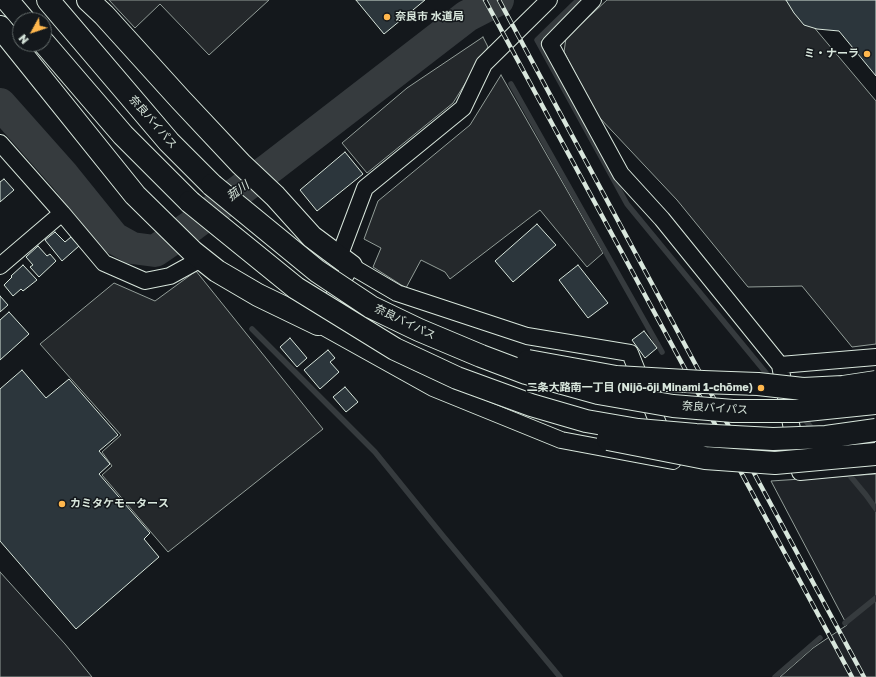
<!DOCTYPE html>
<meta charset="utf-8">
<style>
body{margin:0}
#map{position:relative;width:876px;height:677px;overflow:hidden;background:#14181c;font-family:"Golos Text",sans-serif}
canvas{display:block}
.north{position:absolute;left:12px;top:12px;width:40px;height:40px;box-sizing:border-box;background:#14181c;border:1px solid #626a69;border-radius:50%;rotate:230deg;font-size:11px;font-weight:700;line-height:16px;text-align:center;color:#d8e6dc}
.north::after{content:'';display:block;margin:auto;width:14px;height:18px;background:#ffb74d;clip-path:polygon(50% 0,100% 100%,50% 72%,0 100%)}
</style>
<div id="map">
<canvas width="876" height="677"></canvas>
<div class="north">N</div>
</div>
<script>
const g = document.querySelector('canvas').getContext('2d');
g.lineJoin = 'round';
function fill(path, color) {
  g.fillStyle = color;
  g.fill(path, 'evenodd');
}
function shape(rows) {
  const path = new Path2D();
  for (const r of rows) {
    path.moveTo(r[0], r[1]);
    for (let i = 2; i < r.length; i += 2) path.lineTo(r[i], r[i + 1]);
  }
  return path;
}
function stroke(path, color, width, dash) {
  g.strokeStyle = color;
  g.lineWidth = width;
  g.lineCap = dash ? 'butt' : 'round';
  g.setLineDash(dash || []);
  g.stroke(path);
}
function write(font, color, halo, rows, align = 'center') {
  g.font = font + ' "Golos Text","Noto Sans JP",sans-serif';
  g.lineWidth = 3;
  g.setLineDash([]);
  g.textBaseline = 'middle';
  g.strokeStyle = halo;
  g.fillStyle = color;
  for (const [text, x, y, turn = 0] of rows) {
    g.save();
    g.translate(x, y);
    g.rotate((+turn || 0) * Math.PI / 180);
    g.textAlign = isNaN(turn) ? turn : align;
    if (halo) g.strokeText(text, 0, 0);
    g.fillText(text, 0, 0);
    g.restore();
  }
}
const green = shape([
 [876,474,876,677,780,677,813,648,847,625,771,481,876,474],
 [0,572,65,644,92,677,0,677,0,572]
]);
fill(green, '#202428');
stroke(green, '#939e99', 1);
const parking = shape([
 [109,0,269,0,209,55,160,4,135,28,109,0],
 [607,0,791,0,876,101,876,344,852,347,802,286,748,287,677,200,598,116,564,52,566,38,607,0],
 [483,37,488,47,453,103,367,173,342,143,407,88,483,37],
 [501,75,603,253,587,267,540,210,450,279,445,272,421,260,406,288,373,267,381,248,364,239,378,201,470,125,501,75],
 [196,271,323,429,168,552,102,475,112,466,102,452,121,435,40,344,114,283,155,301,196,271]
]);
fill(parking, '#24282b');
stroke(parking, '#939e99', 1);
stroke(shape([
 [578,0,537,40,627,204,771,379],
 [511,84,662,352],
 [252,329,375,452,443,536,560,677],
 [802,416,814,431],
 [851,477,866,495,876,509],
 [845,623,876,598],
 [775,677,820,638]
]), '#363b3e', 5.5);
stroke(shape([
 [0,104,64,176,114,238,132,248,155,251,193,225,270,168,467,16,498,0]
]), '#363b3e', 32);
const building = shape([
 [356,0,425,0,384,34,356,0],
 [786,0,876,0,876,76,839,31,817,29,804,25,794,13,786,0],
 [345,152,363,174,317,211,300,190,345,152],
 [4,179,14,190,0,202,0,182,4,179],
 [537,224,556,245,513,282,495,261,537,224],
 [55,232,65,242,71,237,79,246,62,261,45,240,55,232],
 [38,246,47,256,50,254,56,261,39,277,30,267,33,265,26,257,38,246],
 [23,265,37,280,23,291,21,289,13,296,4,285,12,277,11,276,23,265],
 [578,265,608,303,588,318,559,280,578,265],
 [0,296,8,305,0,312,0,296],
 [9,312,29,334,0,360,0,320,9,312],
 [644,331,657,348,645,358,632,340,644,331],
 [290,338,307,358,297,367,280,347,290,338],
 [328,350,335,358,330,362,339,372,320,389,304,370,328,350],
 [22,370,46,398,69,379,118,435,99,451,110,464,99,474,150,533,144,539,159,557,76,629,0,541,0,389,22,370],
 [345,387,358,402,346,412,333,397,345,387]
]);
fill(building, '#2c363c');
stroke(building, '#d8e6dc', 1);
const minor = shape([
 [593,0,550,44,621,174,662,219,780,365],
 [0,143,62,213,104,263,145,281,170,276,201,259],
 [339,257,365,188,463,108,484,64,549,0],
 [0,266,62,213],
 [351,266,397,293,527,336,630,353,673,461,561,440,433,388,318,324,351,266],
 [874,465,800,472,780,365,876,357]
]);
const trunk = shape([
 [7,0,24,20],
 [48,0,169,142,212,185],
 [88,0,104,15,180,99,241,164,275,196,312,237,351,266],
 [0,27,135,195,193,252,217,271,258,295,318,324],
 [44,43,123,135,190,202]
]);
stroke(minor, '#d8e6dc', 18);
stroke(trunk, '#d8e6dc', 24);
stroke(minor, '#14181c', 16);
stroke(trunk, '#14181c', 22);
const rail = shape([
 [485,0,852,677],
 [499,0,864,677]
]);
stroke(rail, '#d8e6dc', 4.5);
stroke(rail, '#14181c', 3, [9]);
const trunkBridge = shape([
 [212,185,317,271,371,307,419,330,481,356,526,373,598,393,673,406,733,411,797,411,876,403],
 [190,202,296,288,395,349,457,378,531,405,586,421,638,430,696,435,773,439,826,437,876,430],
 [528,361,616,377,703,382,758,384,803,389,843,387,876,382],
 [608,439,705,458,775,463,876,454]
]);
stroke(trunkBridge, '#d8e6dc', 24, []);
stroke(trunkBridge, '#14181c', 22);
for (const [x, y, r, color] of [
 [387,17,4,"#ffb74d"],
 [867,54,4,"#ffb74d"],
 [761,388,4,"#ffb74d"],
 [62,504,4,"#ffb74d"]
]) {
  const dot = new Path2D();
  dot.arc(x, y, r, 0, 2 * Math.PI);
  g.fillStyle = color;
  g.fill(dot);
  stroke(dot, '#14181c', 1.5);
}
write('bold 11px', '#d8e6dc', '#14181c', [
 ["奈良市 水道局",395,17],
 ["ミ・ナーラ",859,54,"right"],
 ["二条大路南一丁目 (Nijō-ōji Minami 1-chōme)",753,388,"right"],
 ["カミタケモータース",70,504]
], 'left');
write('11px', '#d8e6dc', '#14181c', [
 ["奈良バイパス",153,122,49],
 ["奈良バイパス",405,322,26],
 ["奈良バイパス",715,408,4]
]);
write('italic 12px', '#d8e6dc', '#14181c', [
 ["菰川",238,191,-36]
]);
</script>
